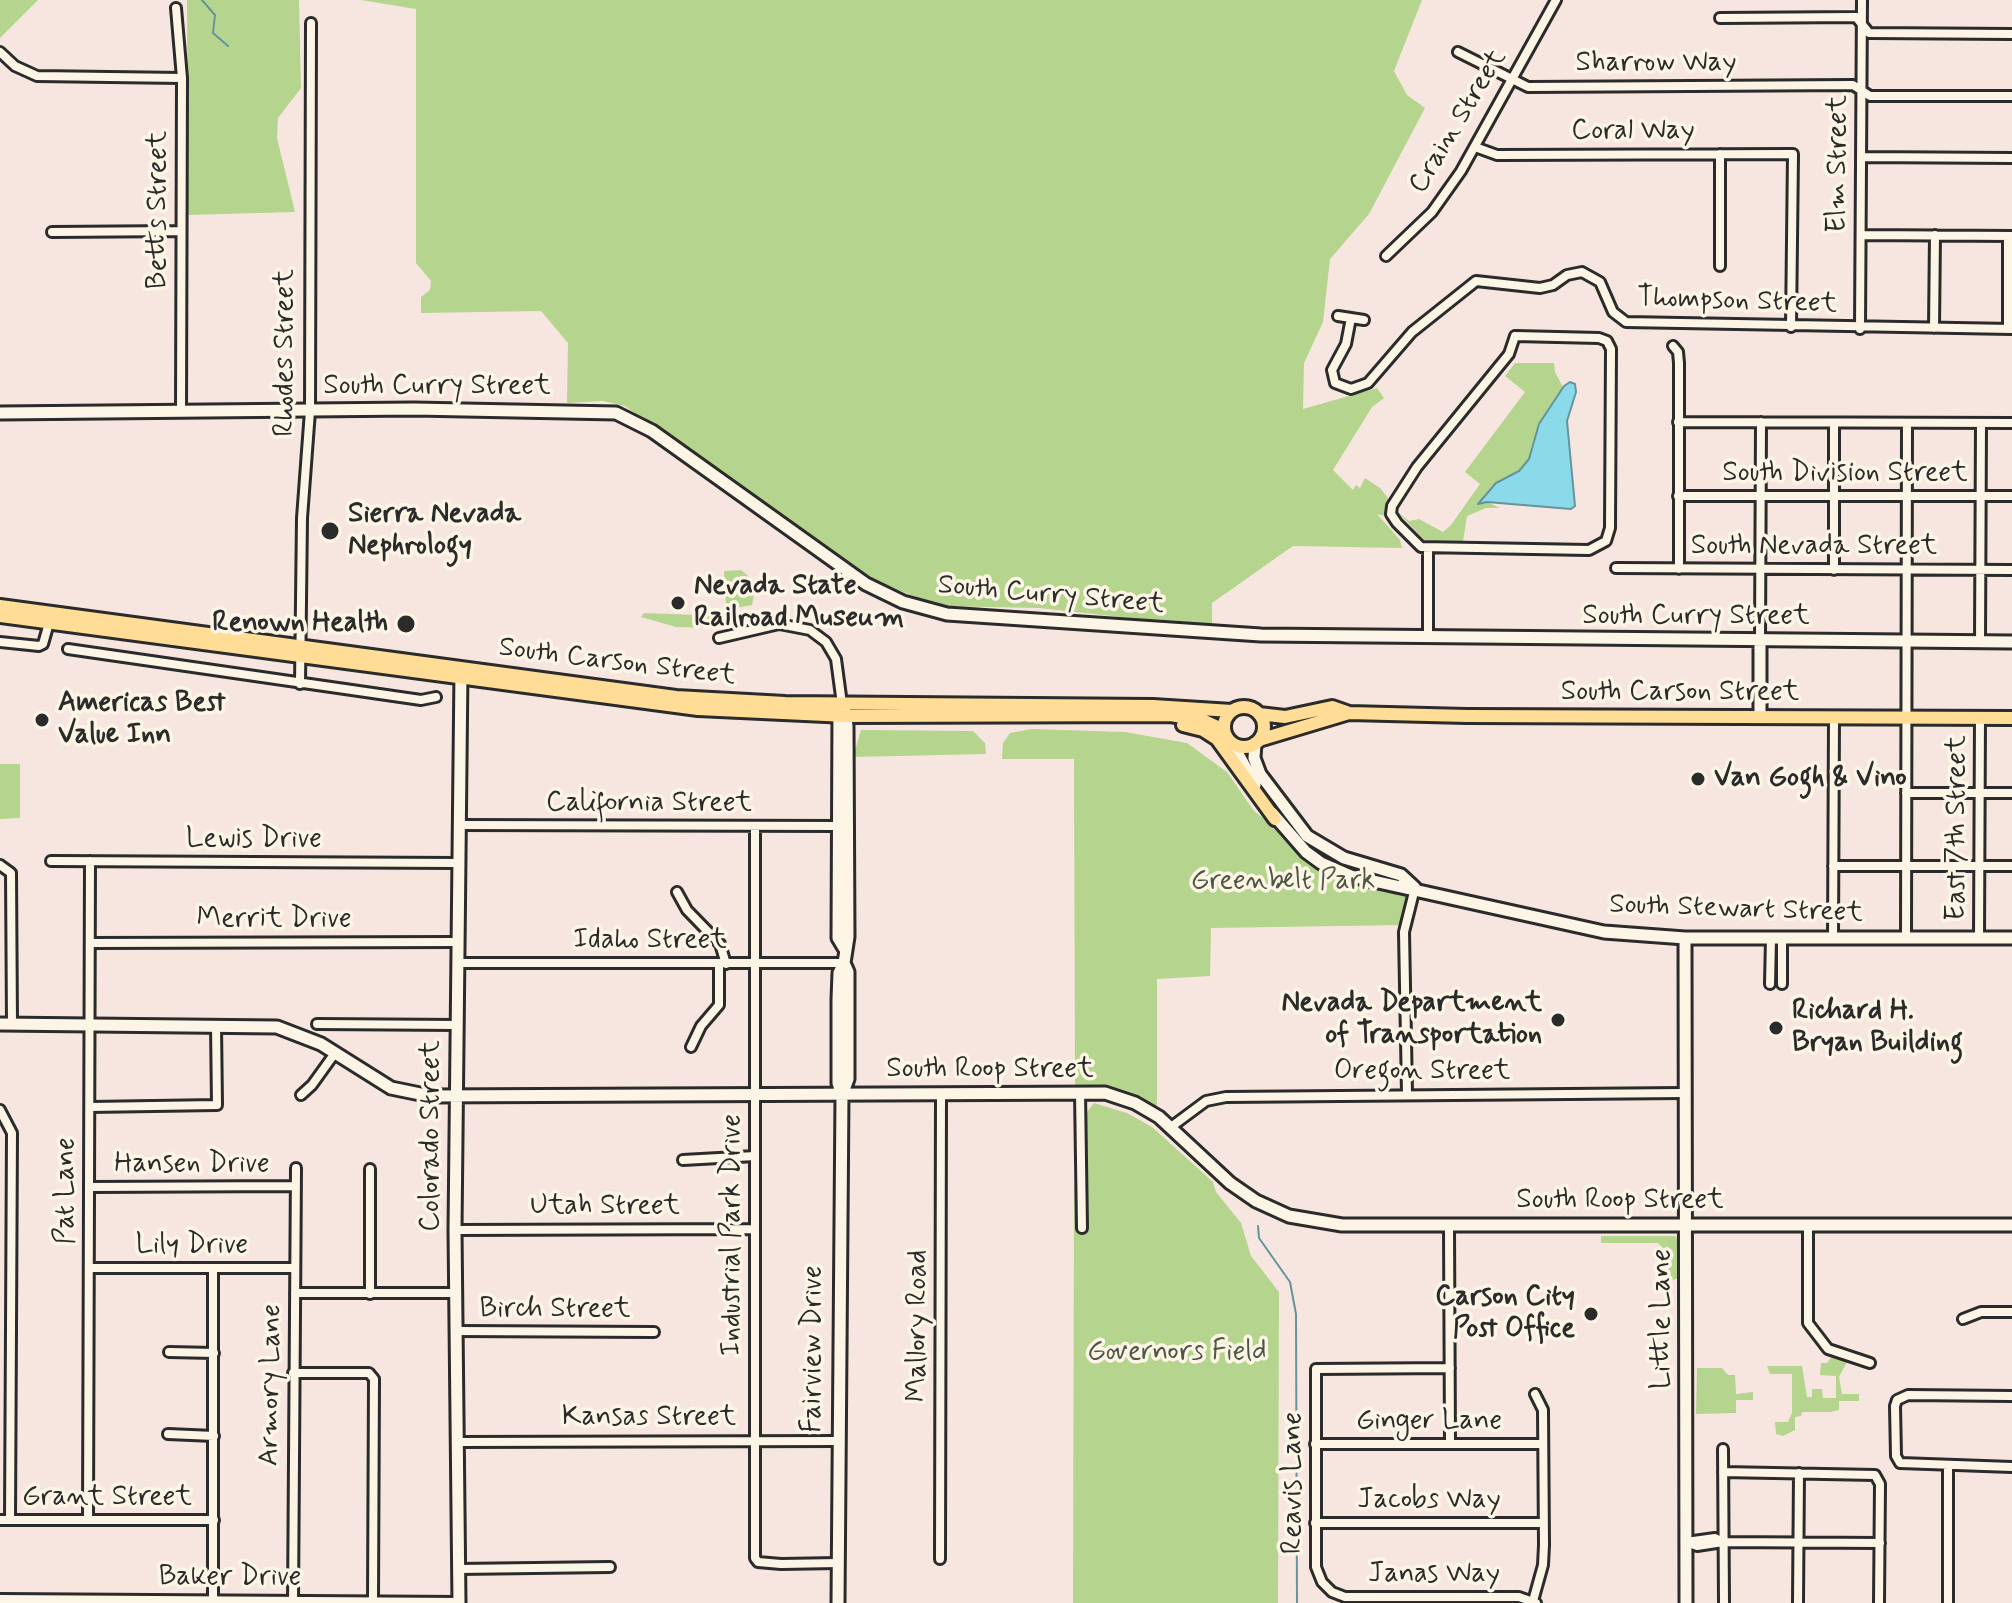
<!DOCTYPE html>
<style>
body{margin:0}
canvas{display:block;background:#f6e6df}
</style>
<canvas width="2012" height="1603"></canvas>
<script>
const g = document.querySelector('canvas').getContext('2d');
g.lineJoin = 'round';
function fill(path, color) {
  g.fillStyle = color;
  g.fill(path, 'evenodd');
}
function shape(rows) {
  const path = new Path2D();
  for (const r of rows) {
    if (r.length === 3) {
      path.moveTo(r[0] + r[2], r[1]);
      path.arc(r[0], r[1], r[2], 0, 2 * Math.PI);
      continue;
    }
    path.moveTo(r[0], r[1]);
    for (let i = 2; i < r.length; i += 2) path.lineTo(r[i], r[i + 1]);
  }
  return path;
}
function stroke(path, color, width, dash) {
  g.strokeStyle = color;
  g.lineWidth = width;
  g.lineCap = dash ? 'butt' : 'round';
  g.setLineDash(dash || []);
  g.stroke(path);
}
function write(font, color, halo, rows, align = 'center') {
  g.font = font + ' Mynerve,sans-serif';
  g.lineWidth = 7;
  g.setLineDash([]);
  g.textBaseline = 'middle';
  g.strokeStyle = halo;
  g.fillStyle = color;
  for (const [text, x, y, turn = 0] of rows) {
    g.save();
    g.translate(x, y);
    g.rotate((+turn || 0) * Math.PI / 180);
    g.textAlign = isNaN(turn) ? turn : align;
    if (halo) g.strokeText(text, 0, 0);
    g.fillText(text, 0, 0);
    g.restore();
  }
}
fill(shape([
 [0,0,38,0,0,38],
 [187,0,299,0,301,88,278,118,277,138,295,212,188,215],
 [361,0,1422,0,1394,71,1407,95,1425,108,1369,214,1330,259,1323,322,1304,363,1303,409,1377,388,1384,398,1372,407,1333,470,1353,490,1356,485,1360,488,1365,478,1380,488,1388,498,1385,516,1377,514,1400,540,1402,548,1293,546,1212,603,1212,627,1039,608,938,606,879,582,760,504,625,406,603,401,567,403,568,343,541,311,421,313,421,297,430,290,431,281,416,263,416,9],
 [1515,363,1554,363,1555,372,1563,387,1532,445,1529,459,1519,470,1496,483,1479,504,1487,502,1500,508,1486,508,1467,516,1463,541,1424,540,1398,512,1409,521,1419,519,1443,532,1451,525,1480,484,1465,472,1525,392,1505,376],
 [741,570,754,581,755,589,752,605,736,608,735,604,726,605,724,571],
 [699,611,714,617,714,628,676,627,641,617,644,613,695,615],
 [1032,729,1125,732,1187,743,1227,772,1254,811,1321,863,1396,889,1412,898,1405,925,1211,928,1210,976,1157,979,1157,1116,1135,1103,1075,1092,1074,759,1002,759,1003,743,1010,733],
 [861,730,973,731,985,743,986,754,853,757],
 [0,764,20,764,20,818,0,819],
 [1094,1103,1127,1113,1152,1127,1213,1182,1216,1192,1241,1223,1251,1256,1279,1292,1278,1603,1073,1603,1074,1186,1087,1185,1087,1112],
 [1601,1236,1675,1236,1679,1242,1679,1278,1668,1282,1667,1252,1658,1243,1601,1243],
 [1833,1355,1848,1360,1839,1377,1842,1394,1859,1394,1859,1401,1839,1401,1839,1410,1830,1412,1802,1412,1801,1416,1795,1417,1795,1430,1783,1436,1776,1434,1775,1422,1788,1422,1792,1413,1792,1374,1770,1374,1767,1366,1802,1366,1807,1397,1812,1397,1812,1389,1822,1389,1823,1398,1836,1398,1836,1376,1820,1375,1821,1363,1827,1363],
 [1697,1368,1722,1368,1728,1375,1735,1375,1736,1394,1753,1392,1753,1400,1736,1400,1736,1413,1696,1414]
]), '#b5d58e');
const water = shape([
 [1570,382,1575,384,1576,392,1567,421,1575,506,1571,509,1487,502,1478,504,1496,483,1519,471,1529,459,1539,424,1564,386,1570,382]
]);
fill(water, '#8bdae9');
stroke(water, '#65949d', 2);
stroke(shape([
 [202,0,215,15,213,33,228,46],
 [1258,1226,1259,1238,1290,1282,1296,1314,1297,1603]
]), '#65949d', 2);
const street = shape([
 [176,8,182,78,181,412],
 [1720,18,1856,17,1869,33,2012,34],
 [0,52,15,66,37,76,182,78],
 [1458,52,1528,87,1853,85,1870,96,2012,96],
 [1475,147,1497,155,1793,154,1791,327],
 [1720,154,1720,266],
 [1861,157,2012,158],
 [52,232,181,231],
 [1861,235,2012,236],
 [1386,256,1432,212,1461,171,1556,0],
 [1338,316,1364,320],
 [1351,318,1346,344,1332,370,1335,383,1351,389,1368,383,1412,332,1476,281,1540,288,1553,285,1567,275,1582,272,1600,282,1613,312,1626,322,2012,329],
 [1934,328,1935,235],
 [1860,329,1862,0],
 [2008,329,2008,236],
 [1515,336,1599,338,1607,341,1611,349,1610,528,1606,541,1589,550,1421,547,1397,523,1391,514,1392,506,1417,467,1509,354,1515,336],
 [1673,346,1678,352,1679,363,1679,569],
 [1678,422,2012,423],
 [1678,496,2012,496],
 [1428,548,1428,638],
 [1616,568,2012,570],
 [1834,570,1834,423],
 [719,638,779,624,810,630,826,642,836,659,842,704],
 [1760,641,1761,422],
 [0,642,39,646,43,644,49,623],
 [1980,642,1981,423],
 [68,649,421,700,436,697],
 [300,684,302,518,310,411,311,23],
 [1906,793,2012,793],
 [458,825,839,826],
 [755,826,755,1558,758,1562,781,1564,838,1563],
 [51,861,457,863],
 [0,865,11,873,12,1024],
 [1833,866,2012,866],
 [677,892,687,910,720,944,726,964],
 [1906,938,1907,423],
 [1979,938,1980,717],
 [1782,939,1782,984],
 [1833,939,1834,717],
 [90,943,457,942],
 [457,963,844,963],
 [1770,984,1771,939],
 [317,1024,457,1025],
 [691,1047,701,1026,719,1005,719,964],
 [1080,1092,1082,1228],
 [1407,1093,1404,932,1415,888],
 [301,1095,312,1085,335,1053],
 [90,1107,217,1105,216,1025],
 [0,1110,12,1133,10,1520],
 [1171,1127,1206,1101,1226,1097,1683,1093],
 [683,1160,755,1156],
 [90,1187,295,1186],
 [1808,1224,1808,1323,1828,1349,1870,1363],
 [1449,1226,1450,1444],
 [455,1230,755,1229],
 [89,1268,295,1268],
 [213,1268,213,1600],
 [295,1293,455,1293],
 [370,1294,370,1169],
 [1963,1319,1981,1312,2012,1312],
 [456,1331,654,1332],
 [169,1352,214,1353],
 [1450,1368,1316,1369,1316,1567,1322,1582,1332,1592,1345,1597,1519,1597,1536,1603],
 [293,1373,369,1373,374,1379,373,1601],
 [2012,1396,1908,1395,1897,1400,1895,1406,1896,1456,1900,1463,2012,1467],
 [168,1434,214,1436],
 [459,1442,838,1441],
 [1315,1444,1542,1444],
 [1723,1449,1724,1603],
 [1948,1466,1948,1603],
 [1723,1472,1875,1475,1880,1484,1879,1603],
 [0,1520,214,1520],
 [88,1520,90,861],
 [1315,1523,1543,1523],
 [1686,1542,1697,1546,1723,1542,1880,1543],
 [1686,1542,1715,1538,1723,1542],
 [940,1559,941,1094],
 [459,1569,610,1567],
 [0,1599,459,1602],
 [1533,1601,1543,1565,1544,1545,1543,1410,1535,1394],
 [293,1603,296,1168],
 [1798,1603,1799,1473]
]);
const secondary = shape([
 [0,413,414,409,616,413,652,431,866,584,903,602,947,614,1261,635,2012,642],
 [839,710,838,938,844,948],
 [1760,717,1760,641],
 [1232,743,1255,785],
 [1255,743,1254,758,1260,774,1307,836,1344,858,1401,875,1415,888],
 [1272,813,1306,852,1321,863,1351,876,1604,932,1685,938,2012,938],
 [1685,938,1686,1603],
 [0,1024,277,1027,321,1044,391,1088,430,1096,1105,1093,1135,1103,1159,1117,1230,1183,1256,1201,1289,1216,1342,1225,2012,1225],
 [842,1095,848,1079,848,972,844,963,848,937,847,726,844,708],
 [459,1603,455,1230,461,670],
 [838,1603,842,1095,838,1083,838,999,839,973,844,963]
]);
const primary = shape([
 [0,606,676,697,785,703,1153,706,1232,711],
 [0,616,698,709,847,716,1170,715,1202,720,1224,730],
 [1244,727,20],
 [1259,714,1285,717,1332,707,1349,713],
 [1183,725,1203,730,1217,739,1275,819],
 [1259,740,1349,713,1467,716,2012,718]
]);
stroke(street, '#2b2b2b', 14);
stroke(secondary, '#2b2b2b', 17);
stroke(primary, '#2b2b2b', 18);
stroke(street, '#fcf5e5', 8);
stroke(secondary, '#fcf5e5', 11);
stroke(primary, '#ffdd96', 12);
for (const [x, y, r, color] of [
 [330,531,10,"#2b2b2b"],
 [678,603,8,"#2b2b2b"],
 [406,624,10,"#2b2b2b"],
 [42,720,8,"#2b2b2b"],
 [1698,779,8,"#2b2b2b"],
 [1558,1020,8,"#2b2b2b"],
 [1776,1028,8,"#2b2b2b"],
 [1591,1314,8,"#2b2b2b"]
]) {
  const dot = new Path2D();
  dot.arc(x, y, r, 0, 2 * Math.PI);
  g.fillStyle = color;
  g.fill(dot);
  stroke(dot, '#fcf5e5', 3);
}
write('28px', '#2b2b2b', '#fcf5e5', [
 ["Sharrow Way",1656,64],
 ["Crain Street",1459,122,-59],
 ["Coral Way",1633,132],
 ["Elm Street",1839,164,-90],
 ["Betts Street",159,210,-90],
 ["Thompson Street",1737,302,2],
 ["Rhodes Street",286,353,-90],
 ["South Curry Street",437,387],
 ["South Division Street",1845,474],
 ["South Nevada Street",1814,547],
 ["South Curry Street",1051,596,5],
 ["South Curry Street",1696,617],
 ["South Carson Street",617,663,7],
 ["South Carson Street",1680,693],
 ["California Street",649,804],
 ["East 7th Street",1958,828,-90],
 ["Lewis Drive",254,840],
 ["South Stewart Street",1736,910,2],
 ["Merrit Drive",274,920],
 ["Idaho Street",650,941],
 ["South Roop Street",990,1070],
 ["Oregon Street",1422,1072],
 ["Colorado Street",432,1136,-90],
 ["Hansen Drive",192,1165],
 ["Pat Lane",67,1191,-90],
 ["South Roop Street",1620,1201],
 ["Utah Street",605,1207],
 ["Industrial Park Drive",733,1235,-90],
 ["Lily Drive",192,1246],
 ["Birch Street",555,1310],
 ["Little Lane",1663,1319,-90],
 ["Mallory Road",919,1326,-90],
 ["Fairview Drive",814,1349,-90],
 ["Armory Lane",272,1385,-89],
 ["Kansas Street",649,1418],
 ["Ginger Lane",1429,1422],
 ["Reavis Lane",1294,1483,-90],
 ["Grant Street",107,1498],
 ["Jacobs Way",1429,1501],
 ["Janas Way",1434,1575],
 ["Baker Drive",230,1578]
]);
write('bold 28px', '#2b2b2b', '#fcf5e5', [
 ["Sierra Nevada",348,515],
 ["Nephrology",348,547],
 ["Nevada State",694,587],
 ["Railroad Museum",694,619],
 ["Renown Health",388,624,"right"],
 ["Americas Best",58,704],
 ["Value Inn",58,736],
 ["Van Gogh & Vino",1714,779],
 ["Nevada Department",1542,1004,"right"],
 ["of Transportation",1542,1036,"right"],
 ["Richard H.",1792,1012],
 ["Bryan Building",1792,1044],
 ["Carson City",1575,1298,"right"],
 ["Post Office",1575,1330,"right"]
], 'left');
write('28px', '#4e5644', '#fcf5e5', [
 ["Greenbelt Park",1283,882],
 ["Governors Field",1177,1353]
]);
</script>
